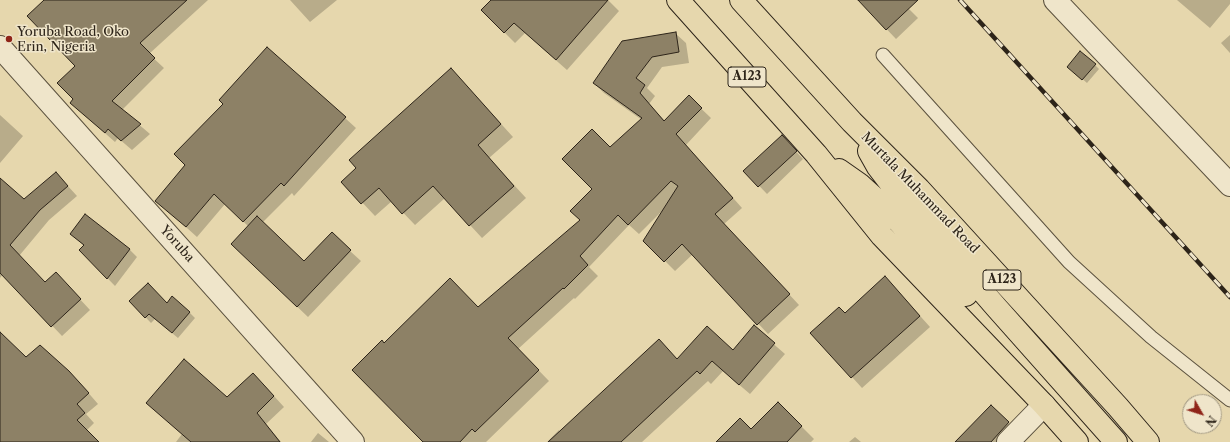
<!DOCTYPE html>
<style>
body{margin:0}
#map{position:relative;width:1230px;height:442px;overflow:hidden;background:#e6d7ad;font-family:"Libre Caslon Text",serif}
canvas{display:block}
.north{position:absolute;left:1182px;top:394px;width:40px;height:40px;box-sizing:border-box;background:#efe5ca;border:1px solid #a19883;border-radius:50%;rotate:129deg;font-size:11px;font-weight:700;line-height:16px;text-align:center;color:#2d2419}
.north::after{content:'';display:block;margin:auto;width:14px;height:18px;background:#8f2418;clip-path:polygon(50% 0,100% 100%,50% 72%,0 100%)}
</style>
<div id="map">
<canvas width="1230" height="442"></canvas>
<div class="north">N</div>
</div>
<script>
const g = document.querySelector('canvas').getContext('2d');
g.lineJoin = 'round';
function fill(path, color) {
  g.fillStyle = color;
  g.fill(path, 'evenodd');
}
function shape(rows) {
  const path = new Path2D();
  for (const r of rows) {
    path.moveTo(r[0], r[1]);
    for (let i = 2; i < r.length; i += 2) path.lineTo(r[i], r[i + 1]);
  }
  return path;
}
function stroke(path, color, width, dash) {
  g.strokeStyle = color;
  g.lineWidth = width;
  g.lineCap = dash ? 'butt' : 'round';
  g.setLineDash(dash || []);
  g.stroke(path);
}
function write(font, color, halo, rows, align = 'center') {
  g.font = font + ' "Libre Caslon Text",serif';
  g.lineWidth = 3;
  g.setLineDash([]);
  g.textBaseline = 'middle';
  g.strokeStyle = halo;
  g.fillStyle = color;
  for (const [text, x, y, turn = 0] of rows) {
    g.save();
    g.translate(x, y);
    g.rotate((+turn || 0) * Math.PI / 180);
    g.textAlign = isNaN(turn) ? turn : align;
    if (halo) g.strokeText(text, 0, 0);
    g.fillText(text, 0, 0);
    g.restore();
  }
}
fill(shape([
 [45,0,208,0,149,54,164,68,122,110,150,134,132,150,118,138,115,142,81,112,74,99,77,66],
 [290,0,337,0,310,22],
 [492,0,608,0,619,11,567,70,525,33,515,43,482,10],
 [859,0,900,0,918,18,896,39],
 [1177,0,1230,0,1230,4,1210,28],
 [675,33,686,43,689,63,662,67,647,88,655,96,649,104,665,121,689,97,711,118,686,145,742,208,724,224,799,305,768,334,693,254,675,271,645,241,663,210,639,234,629,225,589,267,598,276,575,299,574,298,518,349,549,381,486,442,424,442,384,344,478,309,581,220,610,148,642,120,604,93,594,83],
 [1230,35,1230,53,1221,43],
 [1095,65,1099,69,1087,83,1072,70],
 [463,82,513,137,489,158,526,198,482,238,445,198,415,225,392,201,375,216,343,182],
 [0,115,23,136,0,163],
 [345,118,356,128,294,196,292,193,262,223,304,263,350,251,361,261,308,317,243,255,249,227,225,204,197,237,157,201],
 [789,144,803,159,767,194,745,171],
 [56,173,77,196,49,220,19,256,45,283,65,283,90,310,62,336,3,274,0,278,0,179,24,200],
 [85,216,130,250,137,257,115,286,80,250,84,246,71,234],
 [895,288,930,327,862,388,812,333,845,314],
 [130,301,167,304,189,312,195,318,178,338,155,319,151,323],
 [754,327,785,354,750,394,723,371,711,384,708,381,642,442,547,442,559,430,560,432,678,360,733,351],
 [0,334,26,358,79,382,98,404,86,414,94,423,87,430,98,442,0,442],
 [263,384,284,407,266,424,281,442,176,442,182,434,147,403,227,398],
 [778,403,814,439,811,442,717,442,752,430],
 [991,406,1016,431,1005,442,956,442],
 [318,433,329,442,311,442],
 [855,437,861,442,849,442]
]), '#0003');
const building = shape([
 [44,0,187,0,140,43,155,58,112,101,141,124,121,141,108,129,105,133,70,103,73,99,57,83,75,66,27,16,44,0],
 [491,0,608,0,556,60,514,23,504,33,481,10,491,0],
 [858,0,918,0,886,30,858,0],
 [676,32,679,52,652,57,636,78,645,85,640,93,664,121,689,95,702,108,676,134,733,198,715,214,790,294,757,325,682,244,664,262,643,241,678,186,671,181,628,225,618,215,580,256,588,265,564,289,563,288,508,338,539,370,475,432,472,429,460,442,423,442,352,370,382,340,384,343,450,278,478,307,580,220,570,211,592,189,562,159,592,129,610,147,642,118,593,83,622,41,676,32],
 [267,47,346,117,284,186,281,183,243,222,214,194,186,227,155,201,185,165,174,154,223,104,219,100,267,47],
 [1080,51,1096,64,1082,80,1067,67,1080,51],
 [451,68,501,124,478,145,514,186,469,226,433,186,402,214,379,188,361,204,341,182,356,168,349,160,451,68],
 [782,135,797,151,758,187,743,171,782,135],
 [56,172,68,186,40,210,10,245,45,282,56,272,81,299,51,327,0,273,0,178,24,199,56,172],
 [85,214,130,249,107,279,79,250,84,245,70,234,85,214],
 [257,216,304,261,332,232,351,250,297,307,231,244,257,216],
 [885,276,920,316,851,378,810,333,839,307,845,313,885,276],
 [148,283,167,303,172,296,190,312,172,333,149,314,145,318,129,301,148,283],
 [754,325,775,343,739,385,712,361,700,374,697,371,621,442,548,442,659,339,677,359,707,326,733,350,754,325],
 [0,332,26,357,40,345,69,371,89,393,77,404,85,413,77,420,99,442,0,442,0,332],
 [184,359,227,397,253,373,274,396,257,413,280,442,191,442,146,403,184,359],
 [778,402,802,426,787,442,716,442,740,418,751,429,778,402],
 [991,405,1009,422,991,442,955,442,991,405]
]);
fill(building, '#8d8166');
stroke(building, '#2d2419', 1);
const service = shape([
 [883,55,1069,262,1151,337,1230,400]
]);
const minor = shape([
 [1055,0,1230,185],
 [0,47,353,442],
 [1008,442,1044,405]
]);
const trunk = shape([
 [678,0,816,154,882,236,1044,405,1077,442],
 [741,0,852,122,919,189,1118,407,1148,442],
 [869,151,878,167,905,202,996,307,1116,442],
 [839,170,859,184,891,213,966,295]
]);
stroke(service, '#5b513e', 15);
stroke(minor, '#5b513e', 24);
stroke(trunk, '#2d2419', 24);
stroke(service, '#efe5ca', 13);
stroke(minor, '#efe5ca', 22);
stroke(trunk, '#e6d7ad', 22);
const rail = shape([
 [960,0,1230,297]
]);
stroke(rail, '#2d2419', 4.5);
stroke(rail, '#efe5ca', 3, [9]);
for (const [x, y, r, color] of [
 [9,39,4,"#8f2418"]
]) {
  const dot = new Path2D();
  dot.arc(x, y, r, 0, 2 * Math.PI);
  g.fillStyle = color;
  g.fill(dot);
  stroke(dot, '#efe5ca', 1.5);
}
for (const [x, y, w] of [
 [747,77,38],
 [1002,280,38]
]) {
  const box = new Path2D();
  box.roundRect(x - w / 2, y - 10, w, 20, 3);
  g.fillStyle = '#efe5ca';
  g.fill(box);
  stroke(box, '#2d2419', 1);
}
write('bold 12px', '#2d2419', null, [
 ["A123",747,77],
 ["A123",1002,280]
]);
write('13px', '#2d2419', '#efe5ca', [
 ["Yoruba Road, Oko",17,32],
 ["Erin, Nigeria",17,47]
], 'left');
write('13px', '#2d2419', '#efe5ca', [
 ["Murtala Muhammad Road",920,193,46],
 ["Yoruba",177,244,48]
]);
</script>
